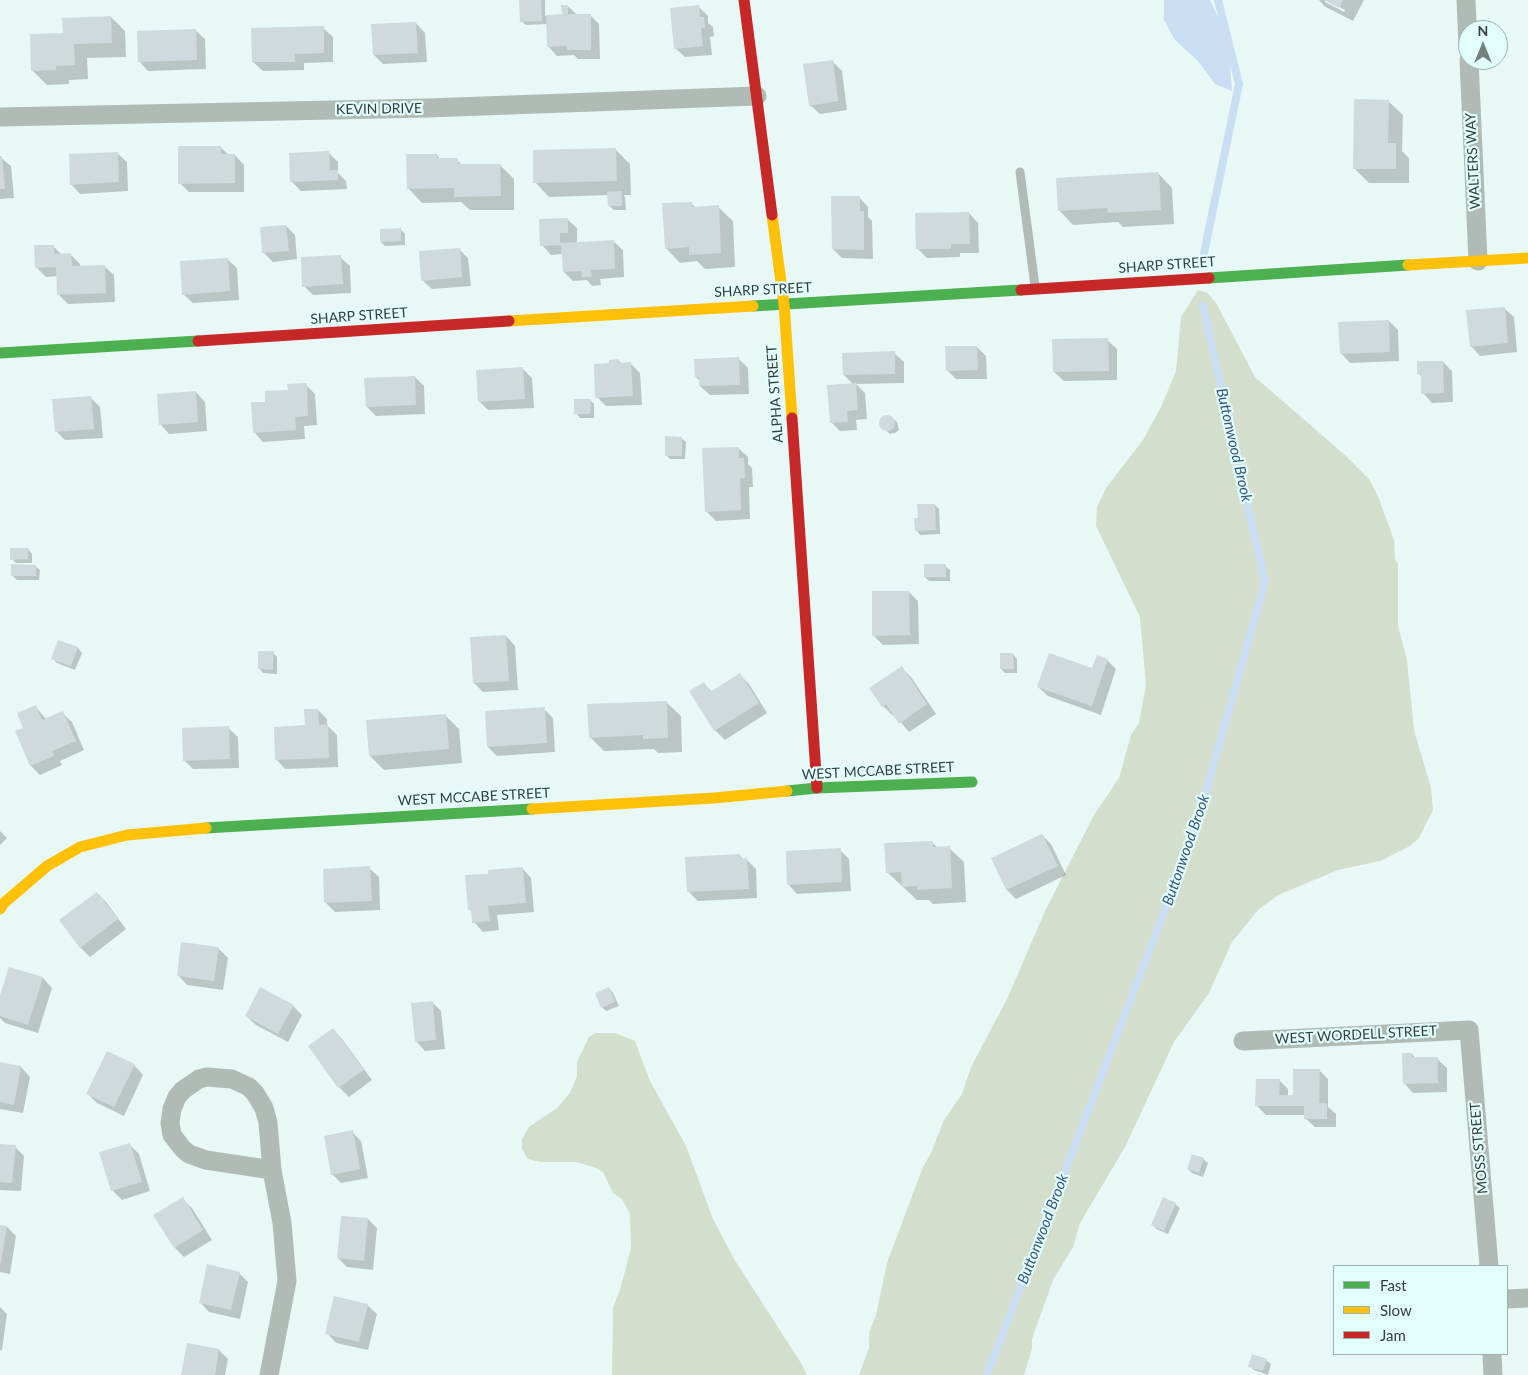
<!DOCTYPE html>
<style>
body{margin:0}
#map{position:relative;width:1528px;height:1375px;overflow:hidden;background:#e8f8f6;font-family:Lato,sans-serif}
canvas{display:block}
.legend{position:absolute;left:1333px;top:1265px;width:175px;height:90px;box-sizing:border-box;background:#e2fefb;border:1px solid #9cb2af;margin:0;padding:6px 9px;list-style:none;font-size:15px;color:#343f3e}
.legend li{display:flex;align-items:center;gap:10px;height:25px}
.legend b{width:25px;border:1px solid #9cb2af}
.north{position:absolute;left:1458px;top:20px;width:50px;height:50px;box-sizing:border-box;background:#e2fefb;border:1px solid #9cb2af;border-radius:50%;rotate:0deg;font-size:14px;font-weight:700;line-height:20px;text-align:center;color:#343f3e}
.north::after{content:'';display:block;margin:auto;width:18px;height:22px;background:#73807e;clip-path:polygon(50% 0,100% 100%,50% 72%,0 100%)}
</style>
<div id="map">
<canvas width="1528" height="1375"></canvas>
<ul class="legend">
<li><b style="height:6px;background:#4caf50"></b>Fast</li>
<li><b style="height:6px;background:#ffc107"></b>Slow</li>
<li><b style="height:6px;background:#c62828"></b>Jam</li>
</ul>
<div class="north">N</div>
</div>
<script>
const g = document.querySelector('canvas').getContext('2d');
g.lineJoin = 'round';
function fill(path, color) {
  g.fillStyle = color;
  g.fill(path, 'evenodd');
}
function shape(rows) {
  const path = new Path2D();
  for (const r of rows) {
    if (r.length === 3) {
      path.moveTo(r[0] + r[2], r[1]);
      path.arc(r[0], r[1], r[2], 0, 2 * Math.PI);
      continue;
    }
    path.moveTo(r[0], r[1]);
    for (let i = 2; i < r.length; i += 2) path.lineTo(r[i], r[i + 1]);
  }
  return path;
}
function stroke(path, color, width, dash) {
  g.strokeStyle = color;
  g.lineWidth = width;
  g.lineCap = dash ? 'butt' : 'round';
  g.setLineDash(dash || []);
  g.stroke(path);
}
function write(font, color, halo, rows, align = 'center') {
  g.font = font + ' Lato,sans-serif';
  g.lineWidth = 4.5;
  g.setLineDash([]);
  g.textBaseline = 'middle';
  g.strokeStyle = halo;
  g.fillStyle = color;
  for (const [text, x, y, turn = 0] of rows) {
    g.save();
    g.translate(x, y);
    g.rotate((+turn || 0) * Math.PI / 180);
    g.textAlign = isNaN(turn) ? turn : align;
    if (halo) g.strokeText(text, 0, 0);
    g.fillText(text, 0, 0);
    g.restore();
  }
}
fill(shape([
 [1198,290,1208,293,1216,303,1255,377,1346,456,1369,479,1378,496,1394,540,1395,559,1398,564,1398,626,1407,660,1414,730,1431,788,1433,810,1419,838,1410,846,1380,861,1338,870,1278,895,1258,910,1232,942,1209,993,1174,1042,1125,1147,1080,1223,1073,1247,1053,1280,1032,1339,1032,1349,1024,1375,859,1375,869,1348,869,1333,876,1315,887,1263,923,1167,931,1153,944,1120,962,1094,971,1067,1008,997,1045,911,1094,815,1119,778,1131,735,1139,723,1146,685,1140,617,1096,526,1097,507,1106,488,1143,440,1161,407,1176,371,1181,317],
 [595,1033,615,1033,635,1041,650,1081,686,1146,713,1219,734,1259,801,1363,807,1375,612,1375,613,1307,620,1290,631,1248,630,1214,622,1199,613,1193,603,1172,596,1168,576,1162,540,1162,528,1159,522,1149,522,1139,529,1127,557,1108,570,1093,577,1076,577,1062,589,1037]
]), '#d3decc');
fill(shape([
 [1164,0,1210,0,1228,39,1232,91,1215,84,1198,61,1175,40,1164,20]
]), '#c9def2');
fill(shape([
 [520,0,545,0,545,16,563,16,568,6,577,15,590,15,599,24,600,59,578,59,574,55,557,56,548,46,548,24,526,25,521,21],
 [1319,0,1325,0,1325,2,1344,12,1345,10,1327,0,1364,0,1353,21,1324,6],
 [698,6,708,16,708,23,713,27,714,36,710,37,712,55,685,57,675,48],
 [111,17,125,31,126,57,87,58,88,79,69,80,69,84,47,85,33,71,64,34],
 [416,23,425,33,427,62,383,64,374,55],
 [323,28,333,37,333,62,304,63,304,70,263,71,253,62],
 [195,30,205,39,206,69,148,71,139,61],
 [832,61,842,71,847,110,820,114,810,105],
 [1388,101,1403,115,1402,151,1409,158,1409,183,1369,183,1354,168],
 [220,147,229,155,235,155,244,165,244,192,189,192,180,183],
 [616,150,630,164,631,195,624,195,625,197,626,210,614,210,609,206,609,195,549,197,535,182],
 [117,153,127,162,128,191,80,194,71,184],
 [329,153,338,162,338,173,346,181,347,189,301,191,292,182],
 [437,155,441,160,457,160,463,166,500,165,514,179,514,210,470,210,461,202,422,203,408,188],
 [0,157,11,166,14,198,0,199],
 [1158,173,1172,188,1174,224,1123,227,1118,222,1073,225,1059,210],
 [859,197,868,207,868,217,872,221,873,259,842,258,833,249],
 [691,203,696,208,718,207,733,221,735,267,705,269,697,261,680,263,666,248],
 [969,213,978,223,979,253,960,253,960,257,927,258,918,249],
 [567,219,577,228,577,243,613,241,623,250,624,277,600,279,601,285,592,286,587,280,573,281,564,272,563,254,551,255,542,245],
 [286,226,295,235,297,259,273,262,263,252],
 [400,229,405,234,405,245,385,246,381,242],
 [53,246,62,255,71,255,80,264,80,267,104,266,114,275,115,302,68,304,58,294,58,276,46,277,36,267],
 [459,249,468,258,471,286,432,289,422,280],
 [340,257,350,266,351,293,313,295,304,286],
 [227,259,237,268,239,300,193,303,183,294],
 [1504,308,1514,317,1517,352,1480,356,1471,346],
 [1389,321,1398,330,1399,361,1350,363,1341,353],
 [1107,340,1117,349,1117,380,1064,381,1054,372],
 [977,347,986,356,987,379,956,379,947,370],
 [894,353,904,362,904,383,856,384,865,393,867,419,856,420,857,430,840,431,831,422,853,384,844,375],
 [738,358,748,368,749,394,710,395,700,386,700,381,696,377],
 [619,361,622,364,631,364,640,373,642,405,606,406,597,397,611,364],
 [1443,362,1452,371,1453,402,1432,403,1423,393,1422,377,1418,373],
 [523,369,532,378,534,408,488,410,479,401],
 [415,377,424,386,425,414,376,416,367,407],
 [306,385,315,394,317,425,304,426,305,439,263,442,254,432,267,403,289,391],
 [196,392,205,402,207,431,169,434,160,424],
 [91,398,100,407,103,438,65,440,56,431],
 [590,400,594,404,594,418,580,418,576,413],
 [887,416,892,418,897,422,899,430,895,433,890,434,881,426,881,419],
 [681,438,686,442,685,459,670,459,666,455],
 [738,448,748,457,748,464,752,468,753,487,749,487,750,519,716,521,706,511],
 [935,505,939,509,940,534,920,535,916,530,919,519],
 [28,549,32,554,32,563,16,563,12,559],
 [35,566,40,570,39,580,17,580,12,575],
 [945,566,950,570,950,581,929,581,925,577],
 [909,592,918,601,919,644,883,645,874,636],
 [506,636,515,646,518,690,483,692,474,683],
 [59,641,78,648,82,653,75,670,57,663,52,658],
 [273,653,277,657,277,674,263,673,259,668],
 [1013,654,1017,659,1017,673,1005,673,1001,669],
 [1107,660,1116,669,1101,715,1048,696,1038,687,1093,670],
 [901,667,911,677,936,714,909,732,894,714,892,715,883,706],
 [740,675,749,684,767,713,725,740,715,730,691,691,704,684,712,692],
 [666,702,681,716,682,752,658,753,654,749,604,751,590,737],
 [35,706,46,719,62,713,72,722,84,750,60,761,62,765,40,775,31,766,25,728],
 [544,709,553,718,555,752,497,756,488,747],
 [318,710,327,719,327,725,337,735,338,767,285,769,276,759,306,727],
 [445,715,459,729,462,763,384,770,370,756],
 [228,728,238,737,239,768,193,769,184,760],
 [0,831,7,838,0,845],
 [1042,835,1051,844,1066,875,1016,899,1007,890,992,859],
 [932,842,938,848,949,848,964,862,966,902,933,904,929,900,917,900,887,872],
 [840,850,849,859,851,891,797,894,788,884],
 [740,856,744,860,747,860,756,869,757,898,698,901,688,891],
 [369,868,379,877,380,910,335,912,326,903],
 [522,868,531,878,534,912,497,915,499,930,483,932,474,922,473,913,469,909,490,875],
 [97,893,106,902,126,929,90,957,81,948,60,921],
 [218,948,228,958,223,990,187,985,178,975],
 [10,968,43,978,52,988,38,1033,5,1023,0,1018,0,999],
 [609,988,613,993,619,1006,606,1011,602,1007],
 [432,1002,441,1011,445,1049,425,1051,416,1041],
 [293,1006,302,1015,288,1042,256,1025,246,1016],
 [333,1029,342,1039,372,1080,349,1097,339,1087,310,1046],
 [1412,1054,1416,1059,1437,1059,1447,1068,1447,1092,1413,1093,1404,1083],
 [0,1063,21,1067,30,1077,23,1113,0,1109],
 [134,1065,143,1075,124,1116,97,1103,88,1094],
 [1319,1070,1328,1079,1328,1107,1336,1114,1336,1127,1315,1127,1305,1118,1305,1115,1266,1115,1256,1105,1279,1080,1288,1089,1288,1096,1294,1096],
 [352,1132,361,1141,368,1178,341,1183,332,1174],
 [129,1144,139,1154,150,1191,122,1200,112,1190],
 [0,1145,15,1147,24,1156,21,1191,0,1190],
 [1203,1159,1208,1163,1203,1177,1192,1173,1188,1169],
 [182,1199,192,1208,212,1240,184,1257,175,1248,155,1216],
 [1175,1204,1180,1208,1168,1234,1156,1229,1152,1224],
 [368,1219,377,1228,373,1270,347,1267,338,1258],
 [0,1226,7,1227,16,1236,10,1274,0,1272],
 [239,1273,248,1282,240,1319,209,1312,200,1302],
 [367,1305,377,1314,368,1350,336,1343,327,1333],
 [0,1307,7,1314,2,1350,0,1350],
 [219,1350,228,1359,225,1375,182,1375],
 [1266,1360,1271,1364,1268,1375,1254,1370,1250,1366]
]), '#0003');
stroke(shape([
 [1204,253,1239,84,1218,0],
 [987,1375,1194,834,1265,582,1203,306]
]), '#c9def2', 8);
fill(shape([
 [519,0,541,0,542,21,520,22],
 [1324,0,1343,0,1339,8],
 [561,5,568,5,568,14,591,14,591,50,567,50,567,46,547,47,546,15,562,14],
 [699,5,700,17,704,17,705,28,701,28,703,46,674,49,670,8],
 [111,16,112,43,74,44,75,65,56,66,56,70,31,71,30,34,63,33,62,18],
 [416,22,418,53,373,55,371,24],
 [324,26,324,53,295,54,295,62,252,62,251,28],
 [196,29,197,60,138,62,137,31],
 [833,60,838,101,809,106,803,64],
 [1354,99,1389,100,1388,143,1396,143,1396,169,1353,169],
 [178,146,221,146,221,154,235,154,235,183,178,184],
 [616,148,617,181,533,183,533,150],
 [329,151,330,170,338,170,338,180,290,182,289,153],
 [118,152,119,182,70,185,69,154],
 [406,154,437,154,437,158,458,158,458,164,500,164,501,196,454,197,454,188,407,189],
 [0,156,2,156,5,189,0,189],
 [1159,172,1161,210,1108,213,1107,208,1058,211,1056,178],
 [622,191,622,206,608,206,607,192],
 [831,196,860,196,860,211,864,211,864,250,832,249],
 [692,202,692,207,719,205,721,253,689,255,689,247,665,249,662,203],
 [969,212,970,244,951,244,951,249,916,249,915,213],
 [568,218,568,233,560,233,560,243,614,240,615,269,591,270,592,277,582,277,581,271,563,272,561,245,540,246,539,219],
 [286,225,289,251,262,253,260,227],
 [401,228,401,241,380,242,380,229],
 [34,245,54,245,54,254,71,253,72,266,105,265,106,293,57,295,56,267,35,268],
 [460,248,462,277,421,281,419,251],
 [341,255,343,284,302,287,301,257],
 [228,258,230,291,182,295,180,261],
 [1505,307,1508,343,1470,347,1466,310],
 [1389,320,1390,352,1340,354,1338,322],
 [1108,338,1109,371,1053,372,1052,339],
 [945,346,977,346,978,370,946,371],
 [895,351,895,374,843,375,842,353],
 [739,357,740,385,699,386,699,377,695,377,694,359],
 [619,359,619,363,631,362,633,396,595,398,594,364,609,363,609,360],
 [1417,361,1443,361,1444,393,1421,394,1421,374,1417,374],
 [523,367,525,399,478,402,476,370],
 [415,376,416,405,366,407,364,378],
 [307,383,308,416,295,417,296,430,253,433,251,402,265,402,265,391,288,390,287,384],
 [856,383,858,410,847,411,848,422,830,423,827,385],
 [196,391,198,422,159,425,157,394],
 [91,396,94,429,55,432,52,399],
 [574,399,591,399,590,414,574,414],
 [887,423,8],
 [665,436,682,437,682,456,665,456],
 [739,447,739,458,744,458,745,478,740,478,741,510,705,512,702,448],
 [917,504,935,504,936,530,915,531,914,518,918,518],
 [10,548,28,548,28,559,10,560],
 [11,564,36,565,36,576,11,576],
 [924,564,946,564,946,577,924,577],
 [872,591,909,591,910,635,872,636],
 [506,635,509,681,473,683,470,637],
 [58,640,78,647,71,666,51,659],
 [258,651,274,651,273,670,258,669],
 [1000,653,1013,653,1014,669,1000,669],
 [1049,653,1092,668,1097,655,1108,659,1092,706,1037,687],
 [902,666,927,704,899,724,886,704,882,707,869,688],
 [740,673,759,703,714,731,689,691,704,682,710,692],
 [667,701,668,738,643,739,643,735,589,738,587,704],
 [36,705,42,720,63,711,76,741,52,751,54,756,30,766,15,731,23,728,17,713],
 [545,707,547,743,487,747,485,711],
 [304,709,318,709,319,725,328,724,329,758,275,760,274,727,305,725],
 [446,714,449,749,369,756,366,720],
 [229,726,230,759,183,761,182,728],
 [1042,834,1058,866,1006,890,991,858],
 [933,841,933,847,950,846,952,888,917,890,917,886,902,887,901,872,886,873,884,843],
 [841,848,842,882,787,885,786,851],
 [740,854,741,859,747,858,749,889,687,892,685,857],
 [370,866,372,901,324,903,323,869],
 [523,867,526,903,488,906,490,921,472,923,471,910,468,910,465,875,488,874,488,870],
 [97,892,118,919,80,948,59,920],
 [181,942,219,947,214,981,177,976],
 [9,967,43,977,28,1025,0,1016,0,995],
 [260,987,294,1005,278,1034,245,1016],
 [609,987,615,1002,601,1008,595,993],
 [433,1001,436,1040,415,1042,411,1003],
 [333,1028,364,1070,338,1088,308,1046],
 [107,1051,135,1064,114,1107,86,1094],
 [1402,1053,1412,1053,1412,1057,1438,1057,1438,1083,1403,1084],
 [0,1062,21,1066,14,1105,0,1102],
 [1293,1069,1320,1069,1319,1103,1327,1103,1327,1119,1304,1119,1304,1106,1255,1106,1256,1079,1280,1079,1279,1095,1293,1095],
 [353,1130,360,1169,331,1175,324,1136],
 [130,1143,142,1182,111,1191,99,1152],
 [0,1144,16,1145,12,1183,0,1182],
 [1192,1154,1204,1158,1199,1173,1187,1169],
 [183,1197,203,1230,174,1248,153,1215],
 [1163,1197,1176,1203,1164,1231,1151,1225],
 [341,1216,368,1218,364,1261,337,1258],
 [0,1225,7,1226,1,1263,0,1263],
 [207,1264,240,1272,231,1310,199,1303],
 [334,1296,368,1304,359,1342,325,1334],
 [187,1343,219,1349,215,1375,181,1375],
 [1252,1354,1267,1359,1263,1371,1248,1367]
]), '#cedadb');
stroke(shape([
 [1020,172,1035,286]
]), '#afbbb4', 9);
stroke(shape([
 [1466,0,1468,45],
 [1469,60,1478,261],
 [0,117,428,108,757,96],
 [1243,1041,1469,1030,1489,1266],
 [1507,1299,1528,1298],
 [1492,1354,1493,1375],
 [269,1375,287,1281,282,1223,272,1170,268,1123,264,1108,255,1093,249,1087,232,1079,207,1077,199,1079,183,1090,177,1097,172,1109,170,1123,172,1135,183,1149,189,1154,206,1160,272,1170]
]), '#afbbb4', 19);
stroke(shape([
 [1209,278,1408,265],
 [753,306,1021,290],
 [0,353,198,341],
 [787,791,817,788,972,782],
 [206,828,532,809]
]), '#4caf50', 11);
stroke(shape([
 [772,215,784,304,792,418],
 [1408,265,1528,258],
 [509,321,753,306],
 [532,809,714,798,787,791],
 [0,909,4,903,47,866,80,847,127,835,206,828]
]), '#ffc107', 11);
stroke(shape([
 [744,0,772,215],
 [1021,290,1209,278],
 [198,341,509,321],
 [792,418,817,788]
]), '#c62828', 11);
write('14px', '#343f3e', '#e2fefb', [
 ["KEVIN DRIVE",379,109,-1],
 ["WALTERS WAY",1473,161,-93],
 ["SHARP STREET",1167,265,-4],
 ["SHARP STREET",763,290,-3],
 ["SHARP STREET",359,316,-4],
 ["ALPHA STREET",775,394,-94],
 ["WEST MCCABE STREET",878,771,-3],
 ["WEST MCCABE STREET",474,797,-3],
 ["WEST WORDELL STREET",1356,1035,-3],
 ["MOSS STREET",1479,1148,-95]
]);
write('italic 15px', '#35557f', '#e2fefb', [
 ["Buttonwood Brook",1234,445,77],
 ["Buttonwood Brook",1186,850,-71],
 ["Buttonwood Brook",1043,1229,-69]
]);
</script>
